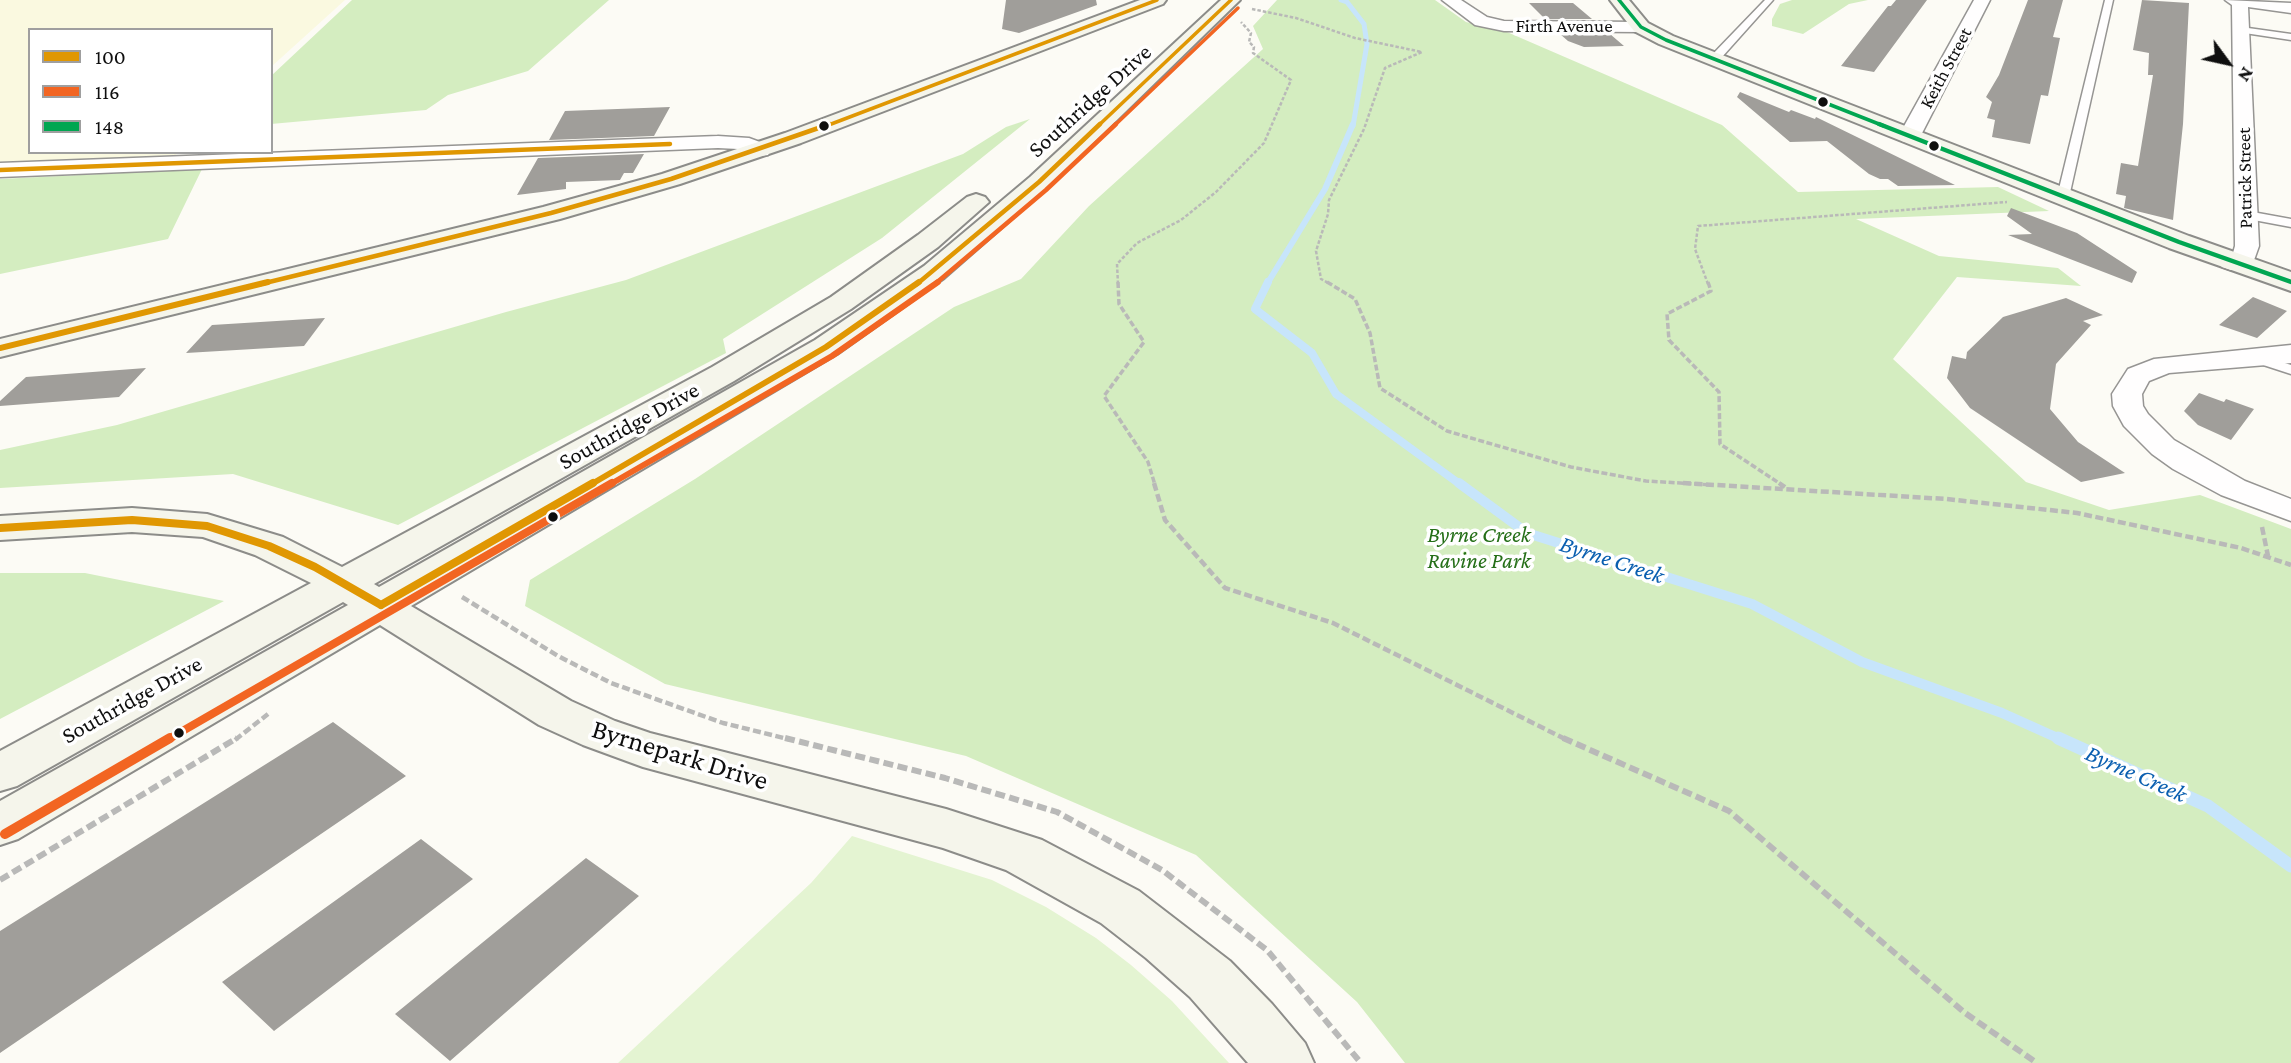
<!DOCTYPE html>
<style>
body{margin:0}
#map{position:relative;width:2291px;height:1063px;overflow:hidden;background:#fcfbf5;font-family:"Crimson Pro",serif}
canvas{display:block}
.legend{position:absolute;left:28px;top:28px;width:245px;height:126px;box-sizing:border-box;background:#fff;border:2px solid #9f9f9f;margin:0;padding:9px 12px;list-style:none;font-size:21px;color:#0f0f0f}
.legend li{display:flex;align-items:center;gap:14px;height:35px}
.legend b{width:35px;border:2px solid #9f9f9f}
.north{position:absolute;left:2193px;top:28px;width:70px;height:70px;-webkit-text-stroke:5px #fff;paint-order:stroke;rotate:123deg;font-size:19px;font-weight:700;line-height:28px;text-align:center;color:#0f0f0f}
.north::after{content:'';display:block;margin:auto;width:24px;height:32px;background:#0f0f0f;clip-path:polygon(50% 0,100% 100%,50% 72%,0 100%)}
</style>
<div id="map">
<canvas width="2291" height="1063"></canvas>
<ul class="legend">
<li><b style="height:9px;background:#e09702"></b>100</li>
<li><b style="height:9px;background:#f26522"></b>116</li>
<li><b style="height:9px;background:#00a651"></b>148</li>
</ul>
<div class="north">N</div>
</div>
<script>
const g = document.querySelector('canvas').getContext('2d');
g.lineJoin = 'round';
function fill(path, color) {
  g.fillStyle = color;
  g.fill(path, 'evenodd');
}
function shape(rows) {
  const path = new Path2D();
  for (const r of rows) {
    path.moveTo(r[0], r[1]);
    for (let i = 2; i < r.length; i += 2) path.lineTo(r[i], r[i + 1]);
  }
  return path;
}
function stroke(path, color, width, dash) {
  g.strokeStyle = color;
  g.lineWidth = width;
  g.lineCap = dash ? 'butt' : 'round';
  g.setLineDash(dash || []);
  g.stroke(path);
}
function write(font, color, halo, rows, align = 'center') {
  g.font = font + ' "Crimson Pro",serif';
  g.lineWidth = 7;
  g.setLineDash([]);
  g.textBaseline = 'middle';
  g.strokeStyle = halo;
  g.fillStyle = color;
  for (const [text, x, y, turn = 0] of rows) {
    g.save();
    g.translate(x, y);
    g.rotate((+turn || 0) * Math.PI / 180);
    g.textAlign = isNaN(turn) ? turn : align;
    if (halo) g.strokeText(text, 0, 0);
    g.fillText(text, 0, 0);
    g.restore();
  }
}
fill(shape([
 [0,0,345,0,271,67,271,30,30,30,30,152,179,152,173,157,0,164]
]), '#faf9e0');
fill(shape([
 [852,836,992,880,1046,907,1096,938,1131,965,1172,1001,1229,1063,618,1063,811,883]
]), '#e4f4d2');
fill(shape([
 [352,0,609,0,528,71,448,95,426,110,271,124,271,76],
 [1277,0,1435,0,1466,22,1507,32,1722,125,1798,192,1998,187,2049,211,1856,219,1939,256,2058,268,2081,286,1957,277,1893,359,2026,482,2109,510,2200,495,2291,529,2291,1063,1405,1063,1357,1002,1196,855,966,756,665,684,525,606,530,580,695,479,954,307,1021,279,1089,206,1263,49,1253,26],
 [1792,0,1868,0,1849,4,1803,34,1772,26,1772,19,1780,4],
 [1030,119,882,238,723,339,726,353,398,525,233,474,0,488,0,450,117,425,506,312,626,280,963,154,1006,127],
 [202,169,168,239,0,274,0,179],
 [0,573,85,573,224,601,0,719]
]), '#d4edc0');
stroke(shape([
 [1341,0,1347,2,1364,24,1367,44,1353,126]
]), '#c7e5fb', 5);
stroke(shape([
 [1267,284,1325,189,1353,124]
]), '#c7e5fb', 6);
stroke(shape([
 [1268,282,1255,309,1312,353,1336,394,1461,485]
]), '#c7e5fb', 8);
stroke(shape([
 [1459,483,1527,533,1752,604,1862,662,2002,713,2062,740]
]), '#c7e5fb', 10);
stroke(shape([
 [2058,738,2208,806,2291,866]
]), '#c7e5fb', 13);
fill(shape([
 [1006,0,1096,0,1097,5,1019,33,1002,29],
 [1896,0,1927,0,1874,72,1841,66,1888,6,1891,6],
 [2028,0,2063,0,2053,37,2060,38,2048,96,2041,95,2030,144,1992,137,1995,120,1987,118,1992,102,1986,97,1999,75],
 [2142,0,2189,3,2183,124,2173,220,2124,208,2126,196,2116,194,2121,163,2138,166,2153,75,2148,75,2149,53,2133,50],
 [1529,3,1573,3,1592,19,1545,19],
 [1560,34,1610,34,1624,46,1584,47,1568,41],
 [1740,92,1789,112,1791,110,1815,119,1816,117,1955,185,1898,186,1888,179,1880,179,1869,174,1827,141,1790,142,1737,97],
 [670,107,654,136,549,140,565,111],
 [644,154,633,173,624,173,620,180,566,182,566,189,517,195,538,158],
 [2011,208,2077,233,2137,272,2132,283,2008,235,2032,234,2007,216],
 [2253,297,2287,311,2257,338,2219,325],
 [2066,298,2103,315,2083,321,2091,325,2056,364,2050,409,2078,442,2125,473,2081,482,1970,408,1947,378,1952,356,1966,359,1967,352,2003,317],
 [325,318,304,346,186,353,212,325],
 [146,368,119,397,0,406,0,401,26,377],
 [2199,393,2224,402,2226,399,2254,409,2231,440,2198,425,2184,411],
 [333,722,406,776,0,1053,0,931],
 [421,839,473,879,274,1031,222,982],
 [586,858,639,896,450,1061,395,1014]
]), '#a09e9a');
const lane = shape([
 [1765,0,1773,0,1722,57,1710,61,1710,57,1765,0],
 [2105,0,2113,0,2069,197,2063,200,2057,197,2105,0],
 [2241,27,2291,34,2291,40,2238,32,2241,27],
 [2247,211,2291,219,2291,227,2243,218,2241,215,2247,211],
 [2253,353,2291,365,2291,374,2248,360,2246,357,2253,353]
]);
const street = shape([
 [1442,0,1461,0,1487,17,1504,21,1641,22,1650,27,1641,32,1504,31,1475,25,1442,0],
 [1974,0,1990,0,1920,137,1916,141,1909,143,1902,141,1898,137,1974,0],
 [2225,0,2291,3,2291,13,2248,7,2259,246,2253,263,2231,270,2222,267,2218,262,2222,257,2233,253,2235,246,2232,5,2225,0],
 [718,136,749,138,768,145,771,150,768,155,760,156,738,149,718,148,0,177,0,163,718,136],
 [2291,345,2291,363,2169,373,2149,381,2142,394,2143,406,2148,414,2174,440,2245,481,2291,499,2291,521,2221,495,2173,469,2152,454,2124,426,2113,406,2112,394,2128,369,2154,359,2291,345]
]);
const secondary = shape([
 [1140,0,1166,0,1163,4,801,143,680,184,560,219,0,357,0,339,543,207,662,174,785,133,1140,0],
 [1221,0,1240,0,1048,187,944,278,837,354,411,606,571,701,615,721,650,733,946,809,1042,840,1139,891,1230,961,1272,1004,1305,1043,1314,1063,1248,1063,1190,997,1146,958,1101,923,1006,870,943,848,643,767,583,745,539,725,380,625,18,839,0,845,0,801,348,605,343,602,17,786,0,791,0,751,311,583,255,555,203,537,132,532,0,540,0,516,132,508,207,514,283,537,342,567,712,367,831,297,918,235,967,197,976,194,985,197,989,202,938,247,851,309,734,381,374,584,379,587,815,340,924,266,1030,177,1221,0],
 [1610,0,1629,0,1648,23,1673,36,2189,236,2291,272,2291,291,2169,248,1659,44,1634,31,1610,0]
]);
stroke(lane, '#969593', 3);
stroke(street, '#969593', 3);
stroke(secondary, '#8c8c89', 4);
stroke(shape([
 [1252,9,1296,18,1355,38,1422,52,1385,68,1364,129,1329,200,1328,214,1316,251,1321,279,1330,284],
 [1118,284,1117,264,1137,243,1181,220,1216,192,1264,143,1291,80,1253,53,1254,47,1249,42,1251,33,1241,22],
 [1708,284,1695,249,1698,226,2007,202]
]), '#b9b9b8', 2.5, [3.5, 2]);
stroke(shape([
 [1118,282,1119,304,1144,342,1104,396,1148,462,1155,485],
 [1327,282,1355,299,1370,333,1380,388,1447,431,1571,467,1646,481,1713,485],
 [1708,282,1711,291,1667,314,1669,340,1719,392,1720,444,1782,485]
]), '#b9b9b8', 3.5, [6, 2.5]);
stroke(shape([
 [1154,483,1165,520,1225,588,1333,623,1567,740],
 [1683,483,1946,499,2077,513,2241,548,2291,565],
 [1779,483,1785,487],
 [2262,527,2268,556],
 [462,597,558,656,611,683,723,723,792,740],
 [235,740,268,714]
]), '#b9b9b8', 4.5, [8, 3.5]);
stroke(shape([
 [785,738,945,778,1057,812,1162,870,1267,950,1361,1063],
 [1563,738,1729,811,1965,1013,2037,1063],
 [0,880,237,738]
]), '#b9b9b8', 6, [10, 4.5]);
fill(lane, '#fffefe');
fill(street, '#fffefe');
fill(secondary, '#f5f5eb');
stroke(shape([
 [826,126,1157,0],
 [1098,126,1231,0]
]), '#e09702', 3.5);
stroke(shape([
 [0,170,670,144],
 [261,284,551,213,671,179,830,124],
 [917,284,1039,182,1100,124]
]), '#e09702', 4.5);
stroke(shape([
 [0,348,268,282],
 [590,485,826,347,919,282]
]), '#e09702', 6);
stroke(shape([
 [0,528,132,520,207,526,269,546,315,567,381,605],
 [381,605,593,483]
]), '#e09702', 8);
stroke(shape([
 [1114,126,1238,8]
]), '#f26522', 3.5);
stroke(shape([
 [935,284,1046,190,1116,124]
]), '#f26522', 4.5);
stroke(shape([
 [609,485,832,356,938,282]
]), '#f26522', 6);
stroke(shape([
 [167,740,612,483]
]), '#f26522', 8);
stroke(shape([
 [5,834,170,738]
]), '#f26522', 10);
stroke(shape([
 [1619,0,1641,27,1666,40,1884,126]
]), '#00a651', 3.5);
stroke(shape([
 [1879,124,2179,242,2291,282]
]), '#00a651', 4.5);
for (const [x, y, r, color] of [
 [1823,102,6,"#0f0f0f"],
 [824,126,6,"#0f0f0f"],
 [1934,146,6,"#0f0f0f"],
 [553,517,6,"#0f0f0f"],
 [179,733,6,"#0f0f0f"]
]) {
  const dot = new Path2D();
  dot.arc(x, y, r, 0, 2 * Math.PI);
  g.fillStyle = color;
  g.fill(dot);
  stroke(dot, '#fff', 2.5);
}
write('19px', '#0f0f0f', '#fff', [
 ["Firth Avenue",1564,26],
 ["Keith Street",1946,68,-62],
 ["Patrick Street",2245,178,-91]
]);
write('23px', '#0f0f0f', '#fff', [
 ["Southridge Drive",1090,101,-42],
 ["Southridge Drive",629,426,-29],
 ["Southridge Drive",132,700,-29]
]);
write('italic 23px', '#256f18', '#fff', [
 ["Byrne Creek",1479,535],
 ["Ravine Park",1479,561]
]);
write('italic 24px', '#0a5fb0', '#fff', [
 ["Byrne Creek",1612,560,18],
 ["Byrne Creek",2136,774,24]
]);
write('28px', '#0f0f0f', '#fff', [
 ["Byrnepark Drive",680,755,17]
]);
</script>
